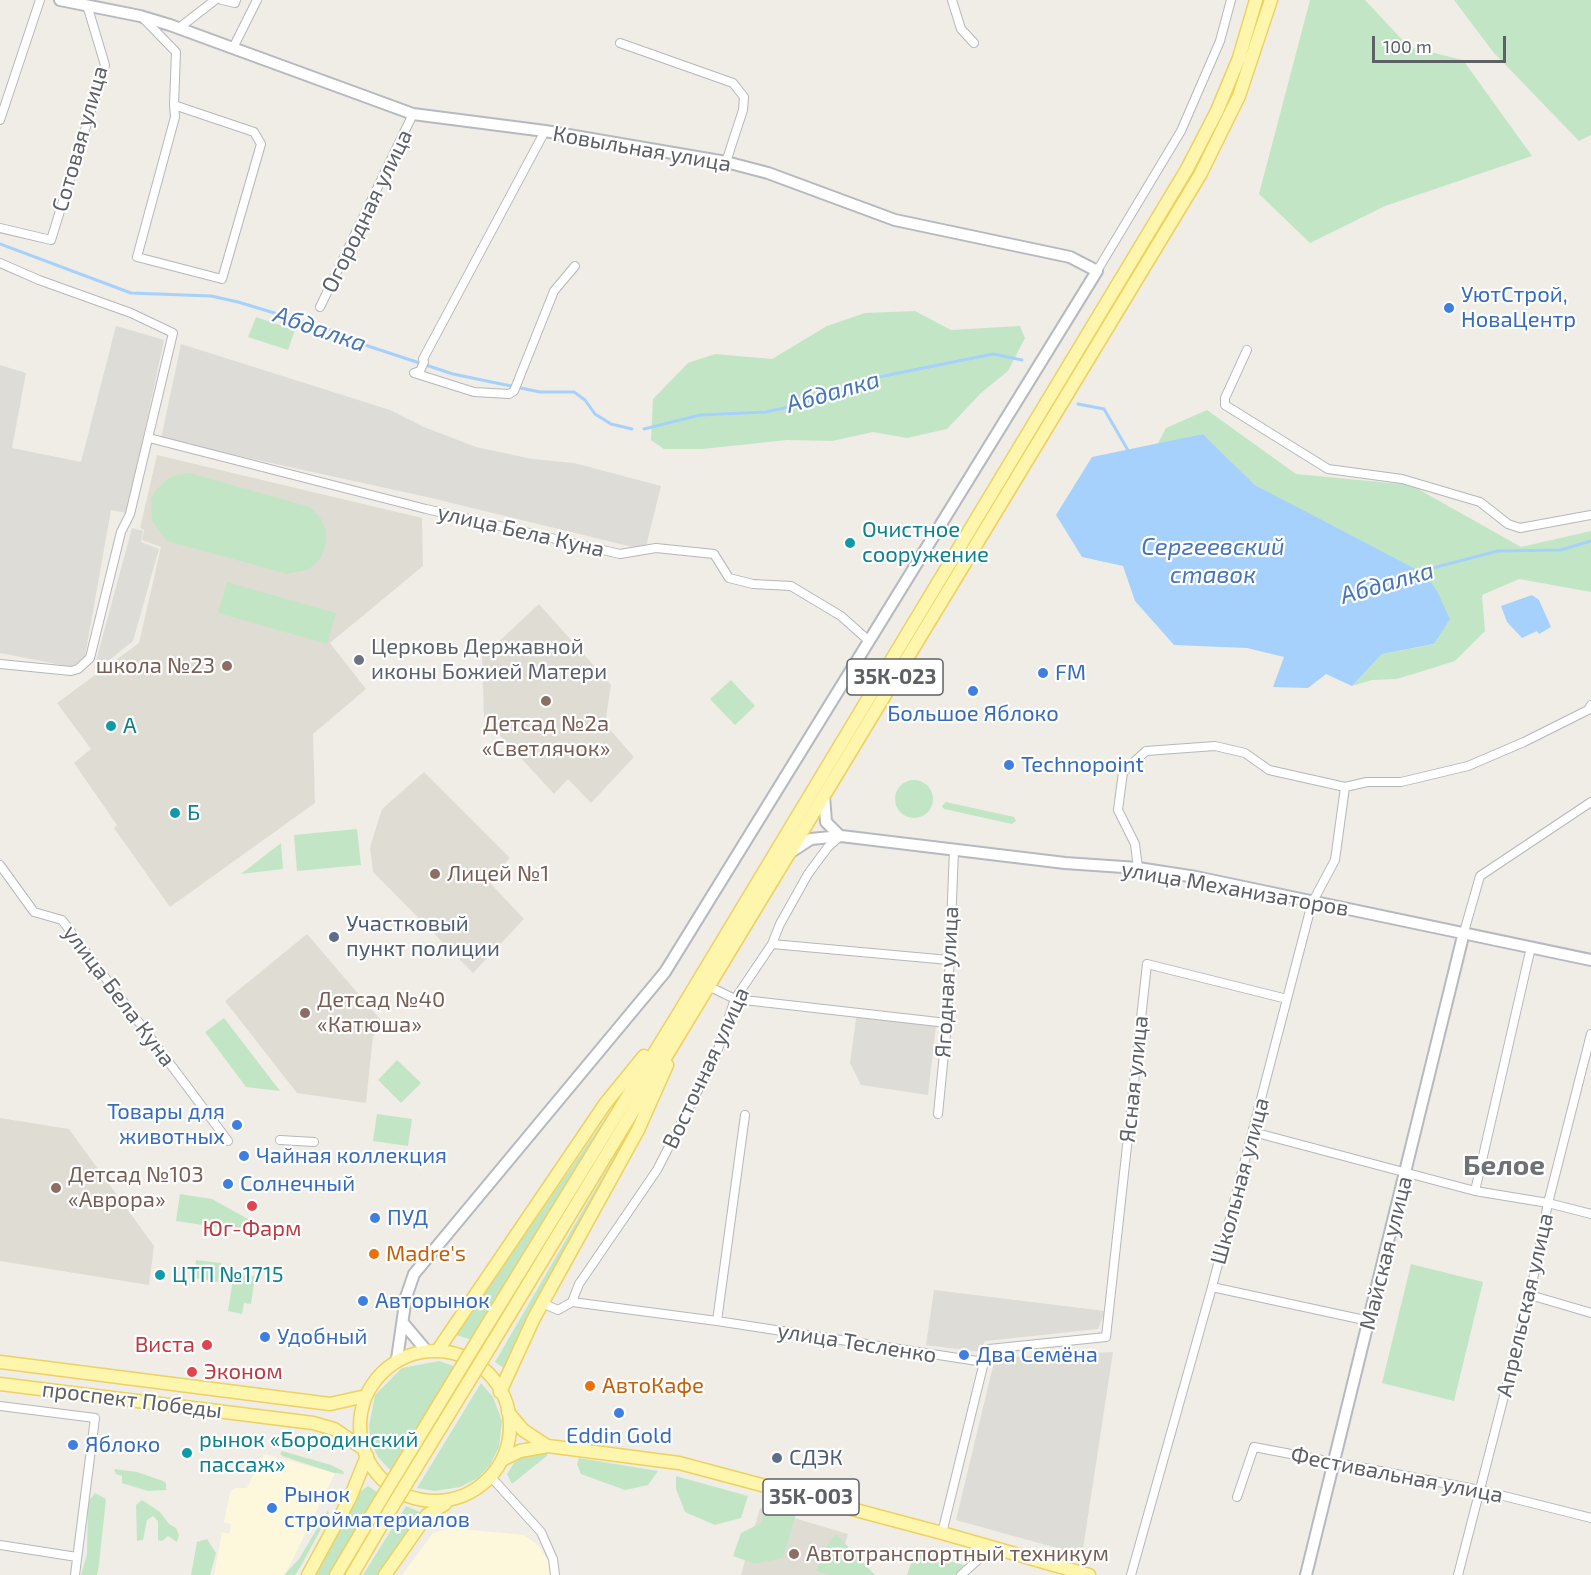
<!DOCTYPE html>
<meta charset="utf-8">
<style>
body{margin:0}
#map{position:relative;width:1591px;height:1575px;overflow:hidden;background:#efede5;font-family:"Exo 2",sans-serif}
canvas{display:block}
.scale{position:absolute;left:1372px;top:36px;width:134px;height:27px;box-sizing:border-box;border:3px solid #5d6065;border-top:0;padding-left:8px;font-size:18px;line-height:21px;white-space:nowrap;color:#5d6065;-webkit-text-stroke:4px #fff;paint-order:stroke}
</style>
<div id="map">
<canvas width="1591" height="1575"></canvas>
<div class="scale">100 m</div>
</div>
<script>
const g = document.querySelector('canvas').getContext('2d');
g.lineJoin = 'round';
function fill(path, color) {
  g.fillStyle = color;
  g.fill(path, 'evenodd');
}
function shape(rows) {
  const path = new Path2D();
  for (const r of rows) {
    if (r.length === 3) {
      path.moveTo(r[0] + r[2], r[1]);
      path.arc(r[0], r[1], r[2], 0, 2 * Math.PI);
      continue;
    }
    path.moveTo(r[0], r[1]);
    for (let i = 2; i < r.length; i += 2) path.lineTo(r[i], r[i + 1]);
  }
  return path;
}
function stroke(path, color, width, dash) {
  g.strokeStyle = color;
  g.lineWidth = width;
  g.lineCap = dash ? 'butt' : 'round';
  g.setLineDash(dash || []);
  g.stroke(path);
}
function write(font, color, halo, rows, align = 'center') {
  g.font = font + ' "Exo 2",sans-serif';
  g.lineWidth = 4.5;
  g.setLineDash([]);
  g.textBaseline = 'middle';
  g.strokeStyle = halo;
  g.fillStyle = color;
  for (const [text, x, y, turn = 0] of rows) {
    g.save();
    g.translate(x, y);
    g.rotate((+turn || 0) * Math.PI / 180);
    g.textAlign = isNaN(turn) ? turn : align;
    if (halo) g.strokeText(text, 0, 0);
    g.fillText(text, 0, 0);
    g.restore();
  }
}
fill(shape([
 [264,1454,335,1473,285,1575,214,1575,222,1532,229,1534,231,1524,224,1522,230,1492,235,1488,247,1488],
 [451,1528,524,1535,539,1546,549,1562,551,1575,402,1575,433,1533]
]), '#fdf8dc');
fill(shape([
 [116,326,164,340,127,513,111,510,85,656,72,667,0,653,0,365,26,373,12,448,81,462],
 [181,344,390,410,424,427,476,447,532,459,574,463,661,486,645,550,427,497,161,439],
 [132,528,143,531,141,542,159,549,133,641,107,662,96,661],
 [857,1012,936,1025,928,1095,861,1085,850,1063],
 [934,1290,1105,1311,1098,1329,985,1341,980,1352,926,1345],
 [1113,1352,1082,1555,956,1520,995,1358]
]), '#dedcd7');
fill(shape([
 [157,455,422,518,423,566,330,643,366,689,313,734,315,803,170,907,114,828,117,825,74,763,91,749,57,703,139,643,161,547,142,540,144,530,140,528],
 [539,604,611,685,605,724,634,757,591,803,568,779,554,794,484,718,482,657],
 [424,772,510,858,492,876,491,884,524,919,473,973,373,872,370,847,382,809],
 [307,934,385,1025,373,1036,366,1103,297,1093,225,1001],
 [0,1118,69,1129,154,1246,149,1285,0,1261],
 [760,1508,848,1534,836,1575,741,1575]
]), '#dfddd3');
fill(shape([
 [1310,0,1365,0,1409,47,1463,60,1532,156,1385,206,1310,243,1259,194],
 [1454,0,1591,0,1591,135,1579,141,1494,53],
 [915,311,951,330,1020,326,1025,338,1008,371,981,393,947,429,907,438,873,432,832,441,787,440,702,449,664,449,651,440,653,399,688,363,715,354,772,359,827,326,865,313],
 [256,317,295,330,288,350,248,337],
 [1207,410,1296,474,1411,485,1521,547,1591,531,1591,592,1519,579,1482,595,1485,631,1455,661,1397,679,1372,680,1352,686,1382,654,1435,644,1327,524,1255,485,1203,434,1157,445,1166,428],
 [190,473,310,507,320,517,326,530,326,544,321,558,308,570,287,574,167,541,152,521,151,500,156,490,166,480,175,475],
 [227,582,336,613,327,644,218,613],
 [731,680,755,706,735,725,710,699],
 [914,799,19],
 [946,802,1014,817,1016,821,1012,824,944,809,942,806],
 [357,829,361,865,297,871,294,835],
 [281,843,283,869,241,874],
 [224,1018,280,1091,246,1087,205,1032],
 [397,1060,421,1083,401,1103,378,1080],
 [614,1108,472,1340,456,1335,611,1110],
 [377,1114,412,1119,408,1146,373,1141],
 [625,1138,627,1139,505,1369,495,1362],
 [180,1194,212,1199,255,1223,256,1233,176,1221],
 [196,1260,221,1263,218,1282,194,1278],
 [1411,1264,1483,1282,1454,1401,1382,1383],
 [234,1273,255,1276,251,1304,244,1303,242,1314,228,1311],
 [439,1361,456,1367,392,1472,378,1457,371,1443,369,1426,375,1395,402,1368],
 [481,1383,493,1397,502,1421,499,1447,490,1465,478,1478,460,1487,435,1491,417,1488],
 [540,1450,548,1455,512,1484,507,1474,514,1463,521,1457],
 [282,1451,331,1465,343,1471,344,1474,334,1473,294,1460,283,1456,280,1454],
 [579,1458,658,1471,648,1485,625,1490,581,1474,577,1464],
 [114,1469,137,1472,163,1481,166,1483,166,1490,148,1491,122,1483,122,1476,116,1474],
 [676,1476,748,1496,741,1518,715,1525,685,1512,676,1489],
 [368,1486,379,1493,330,1575,312,1575,354,1496],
 [95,1493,106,1499,99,1564,97,1575,81,1575,87,1554,88,1502],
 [142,1500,160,1512,169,1524,176,1528,179,1535,177,1542,168,1536,162,1541,158,1540,158,1521,153,1516,147,1520,143,1540,137,1541,136,1505],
 [770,1500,798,1508,783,1558,755,1564,733,1556,741,1533,761,1523],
 [406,1506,422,1513,380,1575,363,1575],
 [328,1510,329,1514,301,1566,295,1575,284,1575,299,1559],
 [836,1534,875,1575,830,1575,816,1571,826,1546],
 [207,1539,216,1553,210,1575,191,1575,197,1542],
 [915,1551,964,1565,955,1575,907,1575]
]), '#c2e6c5');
fill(shape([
 [1203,434,1255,485,1425,574,1437,591,1450,619,1434,644,1382,654,1352,686,1326,674,1308,688,1273,687,1284,657,1247,648,1174,645,1135,601,1123,566,1082,557,1056,515,1092,457],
 [1532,595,1539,600,1551,627,1539,634,1537,631,1522,638,1507,622,1501,606]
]), '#a7d1fd');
stroke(shape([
 [0,244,131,293,211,296,238,302,334,331,365,345,453,374,540,392,574,392,585,400,595,414,611,424,632,429],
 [1078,404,1104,409,1129,452],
 [644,429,700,415,766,412,802,404,879,377,993,354,1022,360],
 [1417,572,1498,551,1561,550,1591,541]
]), '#a7d1fd', 3);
const street = shape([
 [222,0,235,3,236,0],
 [952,0,961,29,974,43],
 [142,17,176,52,174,105,175,117,137,257,222,279,261,144,254,132,174,105],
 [179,28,215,0],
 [620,43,733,83,744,97,743,110,726,162],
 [233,48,257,0],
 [0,120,40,0],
 [545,131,423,359,424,362,420,371,414,373,474,392,509,394,514,391,554,291,575,266],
 [0,228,51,240,105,65,87,5],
 [0,263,39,280,131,313,173,333,130,514,121,532,90,658,78,669,71,671,0,664],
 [1097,271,1181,131,1220,41,1231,0],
 [320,307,413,114],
 [1247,350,1225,398,1225,405,1328,469,1402,479,1480,502,1508,524,1520,528,1591,515],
 [149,438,426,509,620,554,656,548,714,554,729,578,753,584,791,586,841,616,869,641],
 [0,865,34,912,62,920,228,1141],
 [1138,868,1135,844,1118,810,1123,772,1146,751,1215,746,1245,753,1269,770,1345,787,1367,782,1401,782,1468,766,1524,742,1588,710,1591,705],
 [1464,932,1480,876,1591,802],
 [772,944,949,960],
 [708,986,735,999,947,1023],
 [938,1114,947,1023,954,850],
 [1253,1132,1475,1191,1548,1203,1591,1214],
 [280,1140,314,1142],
 [1475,1191,1531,947],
 [1212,1287,1369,1321],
 [1530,1295,1591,1313],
 [572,1302,579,1284,657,1170,716,1055,735,999,772,944,780,924,808,874,828,847,839,837],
 [542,1303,558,1310,572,1302,717,1321,984,1362,989,1349,1106,1337,1147,964,1287,999],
 [717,1321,745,1115],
 [0,1406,95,1418,75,1575],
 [491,1477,541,1532,553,1559,555,1575],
 [1237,1497,1254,1447,1480,1490,1591,1518],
 [942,1533,984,1362],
 [0,1545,77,1557],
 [961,1575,992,1547],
 [1131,1575,1212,1287,1312,903,1335,860,1345,787],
 [1458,1575,1530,1295,1548,1203,1591,1034]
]);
const secondary = shape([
 [60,0,140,16,170,25,413,114,545,131,726,162,768,173,895,220,1070,257,1097,271,665,972,414,1274,406,1297,397,1359],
 [824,796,826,822,840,836],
 [791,852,811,839,841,836,1065,863,1138,868,1196,877,1591,960],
 [404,1324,425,1349],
 [1306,1575,1464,932]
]);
const primary = shape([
 [481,1335,679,1013,1187,169,1217,111,1239,58,1256,0],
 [493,1342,1200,175,1239,96,1271,0],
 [438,1350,605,1104,644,1056],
 [435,1426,75],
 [0,1362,330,1404,366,1396],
 [0,1384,313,1423,334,1429,364,1449],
 [500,1392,534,1318,638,1130,667,1065],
 [508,1412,523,1430,547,1446],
 [502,1460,520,1451,548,1446,679,1463,942,1533,1089,1575],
 [308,1575,350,1498,367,1456],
 [336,1575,380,1501],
 [352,1575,392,1507],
 [385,1575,427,1515,445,1504]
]);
stroke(street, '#b5b7bc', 10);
stroke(secondary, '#b6b9bf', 14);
stroke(primary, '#eed15f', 15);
stroke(street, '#fff', 8);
stroke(secondary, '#fff', 10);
stroke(primary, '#fdf6ac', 12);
const primaryBridge = shape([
 [380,1501,481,1335],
 [392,1507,493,1342]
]);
stroke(primaryBridge, '#eed15f', 15, []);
stroke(primaryBridge, '#fdf6ac', 12);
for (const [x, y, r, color] of [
 [1449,308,6,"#3f7fe0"],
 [850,543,6,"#0f9aa8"],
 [359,660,6,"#6b7280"],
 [227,666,6,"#8d6e63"],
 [1043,673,6,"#3f7fe0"],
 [973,691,6,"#3f7fe0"],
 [546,701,6,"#8d6e63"],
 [111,726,6,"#0f9aa8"],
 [1009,765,6,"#3f7fe0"],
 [175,813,6,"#0f9aa8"],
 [435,874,6,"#8d6e63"],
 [334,937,6,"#5c6f8a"],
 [305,1013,6,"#8d6e63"],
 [237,1125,6,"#3f7fe0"],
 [244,1156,6,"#3f7fe0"],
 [228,1184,6,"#3f7fe0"],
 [56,1188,6,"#8d6e63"],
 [252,1206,6,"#e0444e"],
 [375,1218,6,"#3f7fe0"],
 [374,1254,6,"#e8710a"],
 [160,1275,6,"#0f9aa8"],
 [363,1301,6,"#3f7fe0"],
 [265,1337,6,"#3f7fe0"],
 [207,1345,6,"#e0444e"],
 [964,1355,6,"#3f7fe0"],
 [192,1372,6,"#e0444e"],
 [590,1386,6,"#e8710a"],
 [619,1413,6,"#3f7fe0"],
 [73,1445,6,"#3f7fe0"],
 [187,1453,6,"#0f9aa8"],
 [777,1458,6,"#5c6f8a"],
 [272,1508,6,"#3f7fe0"],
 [794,1554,6,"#8d6e63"]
]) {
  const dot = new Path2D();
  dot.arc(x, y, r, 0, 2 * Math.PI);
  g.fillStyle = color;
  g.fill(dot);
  stroke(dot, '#fff', 2);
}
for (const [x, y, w] of [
 [895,677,96],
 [811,1497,96]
]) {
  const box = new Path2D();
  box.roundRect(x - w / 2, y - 18, w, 36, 4.5);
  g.fillStyle = '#fff';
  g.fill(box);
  stroke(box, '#5d6065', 1.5);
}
write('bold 21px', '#5d6065', null, [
 ["35К-023",895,677],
 ["35К-003",811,1497]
]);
write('22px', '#5d6065', '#fff', [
 ["Сотовая улица",80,139,-74],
 ["Ковыльная улица",642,149,10],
 ["Огородная улица",367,211,-64],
 ["улица Бела Куна",521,531,13],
 ["улица Механизаторов",1235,889,10],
 ["Ягодная улица",947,982,-87],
 ["улица Бела Куна",119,996,53],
 ["Восточная улица",706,1068,-65],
 ["Ясная улица",1134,1079,-84],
 ["Школьная улица",1240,1181,-75],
 ["Майская улица",1386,1253,-76],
 ["Апрельская улица",1525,1305,-77],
 ["улица Тесленко",857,1343,9],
 ["проспект Победы",132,1400,7],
 ["Фестивальная улица",1397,1475,11]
]);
write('22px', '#366cbe', '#fff', [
 ["УютСтрой,",1461,295],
 ["НоваЦентр",1461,320],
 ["FM",1055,673],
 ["Большое Яблоко",973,714,"center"],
 ["Technopoint",1021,765],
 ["Товары для",225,1112,"right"],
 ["животных",225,1137,"right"],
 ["Чайная коллекция",256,1156],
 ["Солнечный",240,1184],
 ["ПУД",387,1218],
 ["Авторынок",375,1301],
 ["Удобный",277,1337],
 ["Два Семёна",976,1355],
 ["Eddin Gold",619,1436,"center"],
 ["Яблоко",85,1445],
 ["Рынок",284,1495],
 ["стройматериалов",284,1520]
], 'left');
write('22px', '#0d838f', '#fff', [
 ["Очистное",862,530],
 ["сооружение",862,555],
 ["А",123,726],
 ["Б",187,813],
 ["ЦТП №1715",172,1275],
 ["рынок «Бородинский",199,1440],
 ["пассаж»",199,1465]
], 'left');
write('22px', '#5b616d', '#fff', [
 ["Церковь Державной",371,647],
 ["иконы Божией Матери",371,672]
], 'left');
write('22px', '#785e54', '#fff', [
 ["школа №23",215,666,"right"],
 ["Детсад №2а",546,724,"center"],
 ["«Светлячок»",546,749,"center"],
 ["Лицей №1",447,874],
 ["Детсад №40",317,1000],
 ["«Катюша»",317,1025],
 ["Детсад №103",68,1175],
 ["«Аврора»",68,1200],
 ["Автотранспортный техникум",806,1554]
], 'left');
write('22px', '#4e5e75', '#fff', [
 ["Участковый",346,924],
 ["пункт полиции",346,949],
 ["СДЭК",789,1458]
], 'left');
write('22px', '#be3a42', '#fff', [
 ["Юг-Фарм",252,1229],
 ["Виста",195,1345,"right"],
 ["Эконом",204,1372,"left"]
]);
write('22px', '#c56008', '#fff', [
 ["Madre's",386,1254],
 ["АвтоКафе",602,1386]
], 'left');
write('italic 24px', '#4675b8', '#fff', [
 ["Абдалка",320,329,19],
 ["Абдалка",833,392,-16],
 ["Сергеевский",1213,547],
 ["ставок",1213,575],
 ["Абдалка",1387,583,-16]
]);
write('bold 28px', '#6e7277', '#fff', [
 ["Белое",1504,1166]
]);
</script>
